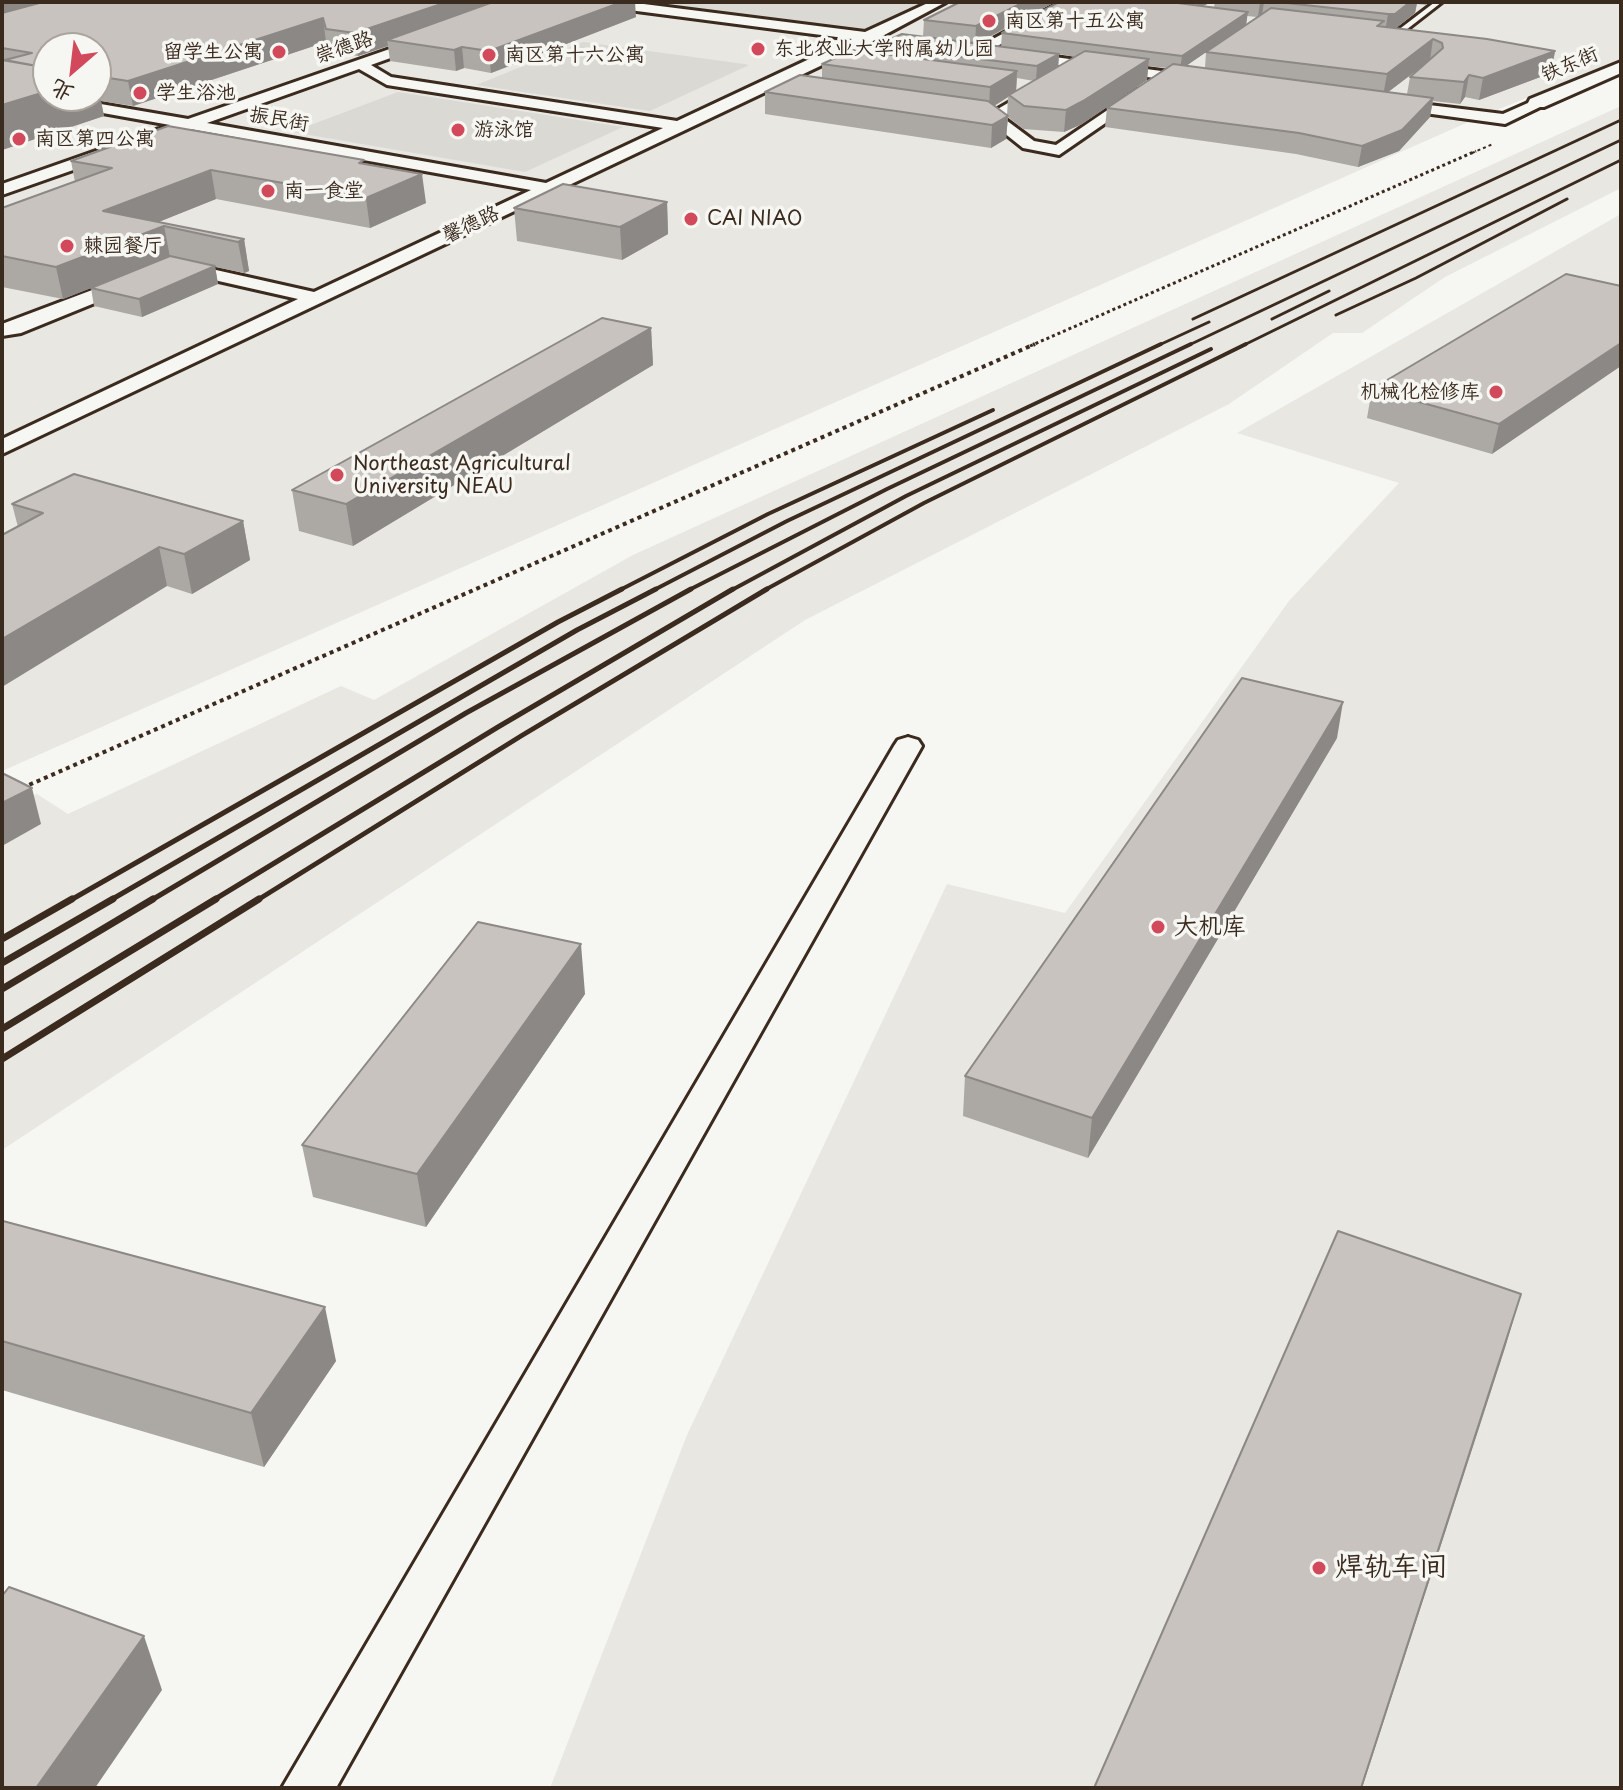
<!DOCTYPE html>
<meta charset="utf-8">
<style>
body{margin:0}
#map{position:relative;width:1623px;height:1790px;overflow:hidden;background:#f6f6f2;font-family:"Playpen Sans","LXGW WenKai TC",sans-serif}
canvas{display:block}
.frame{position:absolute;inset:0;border:4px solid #3b2a1e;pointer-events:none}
.north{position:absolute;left:32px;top:32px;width:80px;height:80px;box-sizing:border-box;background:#f6f6f2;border:2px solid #aba49d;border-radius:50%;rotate:208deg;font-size:22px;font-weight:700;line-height:32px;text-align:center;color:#3b2a1e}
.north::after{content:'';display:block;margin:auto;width:28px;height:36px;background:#d1495b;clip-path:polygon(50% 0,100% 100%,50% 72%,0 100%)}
</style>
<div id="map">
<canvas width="1623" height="1790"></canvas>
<div class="frame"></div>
<div class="north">北</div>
</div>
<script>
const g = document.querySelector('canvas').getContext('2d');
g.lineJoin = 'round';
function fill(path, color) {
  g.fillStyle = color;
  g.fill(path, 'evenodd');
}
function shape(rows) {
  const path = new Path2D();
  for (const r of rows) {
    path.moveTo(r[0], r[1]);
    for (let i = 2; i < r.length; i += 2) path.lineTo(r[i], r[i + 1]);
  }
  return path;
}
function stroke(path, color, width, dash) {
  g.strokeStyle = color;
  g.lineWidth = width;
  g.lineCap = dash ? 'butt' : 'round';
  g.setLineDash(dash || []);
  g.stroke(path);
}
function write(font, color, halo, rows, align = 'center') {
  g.font = font + ' "Playpen Sans","LXGW WenKai TC",sans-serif';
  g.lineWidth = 7;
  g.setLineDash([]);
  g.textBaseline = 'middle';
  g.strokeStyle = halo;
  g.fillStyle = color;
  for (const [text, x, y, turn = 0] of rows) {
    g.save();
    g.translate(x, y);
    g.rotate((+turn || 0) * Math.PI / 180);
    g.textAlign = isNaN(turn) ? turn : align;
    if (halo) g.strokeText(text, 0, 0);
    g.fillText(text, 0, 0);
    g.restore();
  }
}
fill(shape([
 [2,2,1621,2,1621,60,1482,116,2,771],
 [48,48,96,48,96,96,48,96],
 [1621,106,1621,188,1445,277,1362,333,1333,333,1229,404,805,620,2,1150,2,811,37,794,68,814,341,686,374,700,633,555],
 [1621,214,1621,1788,550,1788,687,1435,947,884,1065,913,1289,601,1399,483,1237,433]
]), '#e8e7e2');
fill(shape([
 [639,2,929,2,870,31],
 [583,42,744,64,749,65,650,111,476,85],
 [398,92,623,127,525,172,292,132]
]), '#dad9d3');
const service = shape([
 [1435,2,1442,2,1397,37,1380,37,1393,34,1435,2]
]);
const minor = shape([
 [546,2,628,2,865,32,930,2,946,2,875,40,2,454,2,439,298,299,170,270,167,266,170,262,176,261,314,292,531,190,190,129,2,195,2,184,170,125,2,95,2,87,188,119,430,35,437,39,435,42,371,65,391,77,677,121,852,39,606,7,552,6,546,2],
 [359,69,387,85,663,128,546,183,207,123,359,69],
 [1061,2,1077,2,983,54,971,51,1061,2],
 [1016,52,1200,76,1207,80,1200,84,1011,59,1009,56,1016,52],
 [1044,82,1049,83,1049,89,1002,117,1034,141,1056,145,1137,90,1142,89,1149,93,1059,155,1023,148,984,117,1044,82],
 [1537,99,1544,103,1542,106,1505,124,1388,108,1381,104,1388,100,1503,114,1537,99],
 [132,275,141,281,139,285,21,333,2,336,2,324,132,275],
 [908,737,918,740,922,746,336,1788,282,1788,894,746,898,740,908,737]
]);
const tertiary = shape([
 [1621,62,1621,73,1544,107,1530,107,1528,103,1530,99,1621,62]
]);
stroke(service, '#3b2a1e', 6);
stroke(minor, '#3b2a1e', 6);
stroke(tertiary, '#3b2a1e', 6);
stroke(shape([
 [1472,153,1493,144]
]), '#3b2a1e', 2, [3, 3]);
stroke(shape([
 [1030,346,1476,151]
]), '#3b2a1e', 3, [3, 3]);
stroke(shape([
 [22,788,1035,344]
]), '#3b2a1e', 4, [4, 4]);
fill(service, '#f6f6f2');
fill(minor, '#f6f6f2');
fill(tertiary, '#f6f6f2');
stroke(shape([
 [1336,315,1416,278,1567,199],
 [1193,319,1621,120],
 [1272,319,1329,291],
 [1157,346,1209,322],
 [1187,346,1621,140],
 [1242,346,1621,160]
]), '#3b2a1e', 3);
stroke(shape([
 [618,591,768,514,993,410],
 [652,591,787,521,1161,344],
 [687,591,887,489,1191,344],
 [730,591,906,496,1211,349],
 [763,591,924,503,1246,344]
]), '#3b2a1e', 4);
stroke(shape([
 [69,901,558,622,622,589],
 [109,901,577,630,656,589],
 [150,901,466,713,691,589],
 [212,901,498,727,733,589],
 [256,901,521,736,767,589]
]), '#3b2a1e', 5);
stroke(shape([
 [2,939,72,899],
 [2,963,113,899],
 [2,989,153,899],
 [2,1029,216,899],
 [2,1059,259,899]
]), '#3b2a1e', 7);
fill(shape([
 [2,2,636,17,491,73,464,68,456,71,390,61,388,46,358,56,329,52,326,42,133,106,101,101,104,116,2,150],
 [96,48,96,96,48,96],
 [1055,2,976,44,1001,47,1002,33,1059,2,1211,2,1203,6,1214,7,1215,2,1430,2,1426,5,1417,4,1415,13,1396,28,1555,51,1551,73,1479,100,1465,97,1460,104,1433,101,1430,117,1399,151,1358,167,1296,154,1105,127,1107,108,1167,68,1148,66,1147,80,1082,124,1064,132,1023,129,1008,117,1006,139,991,148,765,114,765,92,822,78,822,64,875,53,875,46,923,37,924,20],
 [1247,16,1257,17,1246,25],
 [1206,52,1205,68,1186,66],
 [1059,54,1075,57,1058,67],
 [1424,65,1410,77,1407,94,1388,92],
 [1017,78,1034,81,1016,91],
 [1008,97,1007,116,994,106],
 [71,161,365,164,426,203,370,228,216,199,158,222,244,239,249,271,244,273,215,267,218,284,142,317,94,306,91,288,63,299,2,287,2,208,75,182],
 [667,202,668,234,622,260,517,241,514,208],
 [1621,286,1492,454,1367,418,1372,389],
 [651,328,653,365,353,546,299,531,292,490],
 [12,504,243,521,250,560,192,594,167,586,18,527],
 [1337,738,1088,1158,963,1116,965,1076],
 [585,994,426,1227,313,1197,302,1145],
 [2,1222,336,1361,264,1467,2,1390]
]), '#aca8a3');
fill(shape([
 [2,2,57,2,2,23],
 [447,2,514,2,387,40,388,46,358,56,355,33],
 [622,2,635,2,636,17,491,73,489,51],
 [1024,2,1055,2,975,44,976,26],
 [1197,2,1211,2,1196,10],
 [1260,2,1264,2,1262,15,1258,17],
 [1410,2,1417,2,1415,13,1392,31,1385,32,1388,14],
 [1248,12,1246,25,1180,70,1182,56],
 [323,18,326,42,133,106,128,81],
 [1433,39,1430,60,1383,96,1387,74],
 [462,47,464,68,456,71,454,50],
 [1555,51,1551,73,1479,100,1483,78],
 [1059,54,1058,69,1036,81,1037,66],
 [1149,59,1147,80,1082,124,1064,132,1066,110],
 [1017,71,1016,93,1009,95,1008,97,989,109,990,87],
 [1469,75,1465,97,1460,104,1464,82],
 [96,77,104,116,2,150,2,105,48,91,48,96,96,96],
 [1433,98,1430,117,1399,151,1358,167,1362,146],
 [1008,116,1006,139,991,148,992,125],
 [211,170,216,199,109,242,103,211],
 [422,174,426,203,370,228,366,198],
 [667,202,668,234,622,260,620,227],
 [164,226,170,257,63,299,56,267],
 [244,239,249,271,244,273,238,242],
 [215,266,218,284,142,317,139,299],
 [651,328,653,365,353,546,346,504],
 [1621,343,1621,366,1492,454,1499,424],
 [243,521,250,560,192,594,184,554],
 [159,547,167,586,2,687,2,639],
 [1343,702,1337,738,1088,1158,1092,1118],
 [32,788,41,824,2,846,2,803],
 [581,944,585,994,426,1227,417,1174],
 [1521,1294,1505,1348,1362,1788,1361,1788],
 [325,1307,336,1361,264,1467,251,1413],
 [144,1636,162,1690,95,1788,36,1788]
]), '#8c8885');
const building = shape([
 [43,2,447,2,355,33,326,29,323,18,128,81,96,76,96,48,48,48,48,68,5,60,32,53,2,48,2,13,43,2],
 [493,2,622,2,489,51,462,47,454,50,387,40,493,2],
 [960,2,1024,2,976,26,924,20,960,2],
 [1059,2,1170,2,1248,12,1182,56,1002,33,1059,2],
 [1277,2,1410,2,1395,14,1388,14,1277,2],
 [1271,8,1384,21,1377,26,1487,39,1555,51,1483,78,1469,75,1464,82,1410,77,1443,48,1442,43,1433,39,1387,74,1206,52,1271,8],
 [902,34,1059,54,1037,66,875,46,902,34],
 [853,50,1017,71,990,87,822,64,853,50],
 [1085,51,1149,59,1083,101,1066,110,1024,106,1009,95,1085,51],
 [2,60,48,68,48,91,2,105,2,60],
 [1173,64,1433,98,1402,130,1362,146,1299,133,1107,108,1173,64],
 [800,75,988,101,1008,116,992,125,765,92,800,75],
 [168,126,364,160,359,163,422,174,366,198,211,170,103,211,244,239,238,242,164,226,56,267,2,256,2,208,112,168,71,161,168,126],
 [563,184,667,202,620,227,514,208,563,184],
 [170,256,215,266,139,299,91,288,170,256],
 [1566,274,1621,286,1621,343,1499,424,1372,389,1566,274],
 [602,318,651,328,346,504,292,490,602,318],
 [74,474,243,521,184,554,159,547,2,639,2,535,43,513,12,504,74,474],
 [1242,678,1343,702,1092,1118,965,1076,1242,678],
 [2,773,32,788,2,803,2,773],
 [478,922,581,944,417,1174,302,1145,478,922],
 [3,1221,325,1307,251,1413,2,1341,2,1222,3,1221],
 [1338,1231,1521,1294,1361,1788,1094,1788,1338,1231],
 [9,1587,144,1636,36,1788,2,1788,2,1596,9,1587]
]);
fill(building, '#c8c3be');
stroke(building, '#8c8885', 2);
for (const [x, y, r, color] of [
 [989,21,8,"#d1495b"],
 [758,49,8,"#d1495b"],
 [279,52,8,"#d1495b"],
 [489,55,8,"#d1495b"],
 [140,93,8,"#d1495b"],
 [458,130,8,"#d1495b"],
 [19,139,8,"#d1495b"],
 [268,191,8,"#d1495b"],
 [691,219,8,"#d1495b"],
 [67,246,8,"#d1495b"],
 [1496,392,8,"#d1495b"],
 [337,475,8,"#d1495b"],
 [1158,927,8,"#d1495b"],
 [1319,1568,8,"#d1495b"]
]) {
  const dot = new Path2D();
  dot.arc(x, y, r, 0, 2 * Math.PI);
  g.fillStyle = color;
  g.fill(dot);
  stroke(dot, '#f6f6f2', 3);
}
write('20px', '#3b2a1e', '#f6f6f2', [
 ["南区第十五公寓",1005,21],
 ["东北农业大学附属幼儿园",774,49],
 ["留学生公寓",263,52,"right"],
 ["南区第十六公寓",505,55],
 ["学生浴池",156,93],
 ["游泳馆",474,130],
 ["南区第四公寓",35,139],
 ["南一食堂",284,191],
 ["CAI NIAO",707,219],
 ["棘园餐厅",83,246],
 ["机械化检修库",1480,392,"right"],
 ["Northeast Agricultural",353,464],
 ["University NEAU",353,487]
], 'left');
write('20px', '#3b2a1e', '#f6f6f2', [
 ["崇德路",344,48,-19],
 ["铁东街",1570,65,-23],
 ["振民街",279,120,10],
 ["馨德路",471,225,-25]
]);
write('24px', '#3b2a1e', '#f6f6f2', [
 ["大机库",1174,927]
], 'left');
write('28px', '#3b2a1e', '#f6f6f2', [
 ["焊轨车间",1335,1568]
], 'left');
</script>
